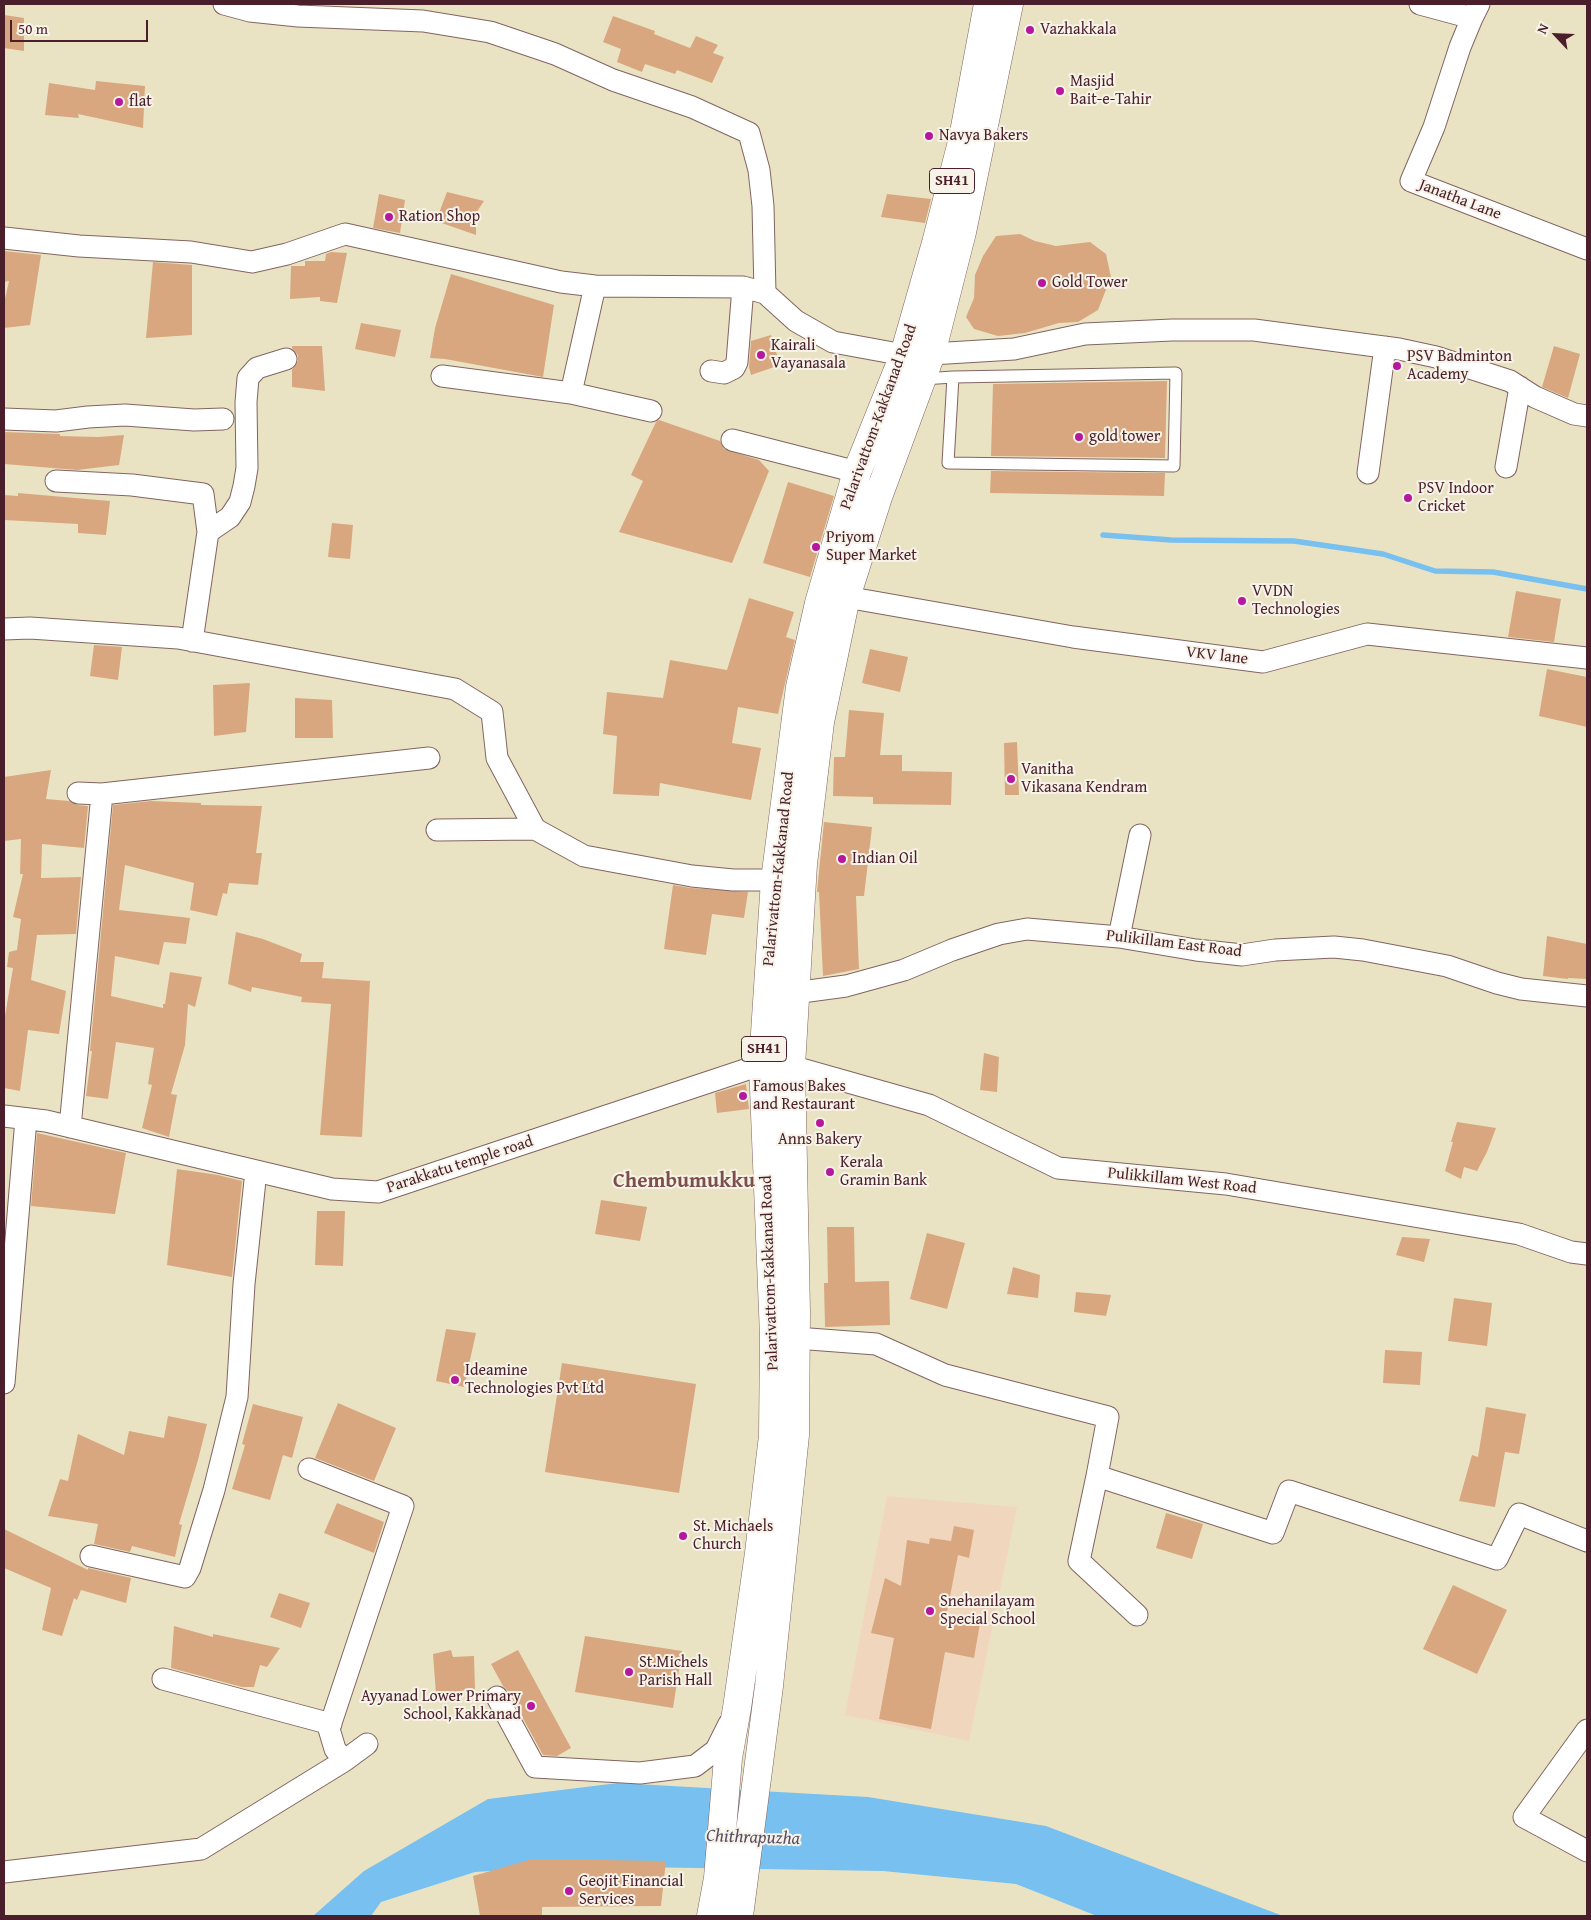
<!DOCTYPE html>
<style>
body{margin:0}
#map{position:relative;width:1591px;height:1920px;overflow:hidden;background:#eae3c3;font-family:"Gentium Book Plus",serif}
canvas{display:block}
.frame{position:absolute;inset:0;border:5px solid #4a1f2b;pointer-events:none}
.north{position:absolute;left:1531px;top:10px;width:50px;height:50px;-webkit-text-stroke:4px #f7f3e8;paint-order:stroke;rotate:295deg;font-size:14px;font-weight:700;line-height:20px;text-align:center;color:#4a1f2b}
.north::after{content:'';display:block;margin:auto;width:18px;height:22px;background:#4a1f2b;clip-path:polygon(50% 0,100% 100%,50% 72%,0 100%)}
.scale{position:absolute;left:10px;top:20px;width:138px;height:22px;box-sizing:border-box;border:2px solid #4a1f2b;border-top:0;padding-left:6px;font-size:15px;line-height:18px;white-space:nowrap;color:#4a1f2b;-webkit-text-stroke:4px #f7f3e8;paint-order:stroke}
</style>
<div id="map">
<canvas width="1591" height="1920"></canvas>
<div class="frame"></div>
<div class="north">N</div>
<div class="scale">50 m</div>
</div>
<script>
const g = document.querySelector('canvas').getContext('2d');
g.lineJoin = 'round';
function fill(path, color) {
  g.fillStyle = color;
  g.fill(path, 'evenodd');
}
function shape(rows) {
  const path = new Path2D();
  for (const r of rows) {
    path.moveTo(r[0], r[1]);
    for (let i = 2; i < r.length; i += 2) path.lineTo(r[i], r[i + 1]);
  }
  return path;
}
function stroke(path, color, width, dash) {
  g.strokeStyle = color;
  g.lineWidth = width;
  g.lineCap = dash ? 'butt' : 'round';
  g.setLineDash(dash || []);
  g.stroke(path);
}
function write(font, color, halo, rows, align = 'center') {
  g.font = font + ' "Gentium Book Plus",serif';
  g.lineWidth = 4;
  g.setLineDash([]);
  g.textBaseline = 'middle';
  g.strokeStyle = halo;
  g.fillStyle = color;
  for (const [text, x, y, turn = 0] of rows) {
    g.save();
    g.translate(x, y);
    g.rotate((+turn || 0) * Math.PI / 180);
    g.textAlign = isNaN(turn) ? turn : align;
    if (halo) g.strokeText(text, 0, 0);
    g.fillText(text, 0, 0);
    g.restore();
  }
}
fill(shape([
 [887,1496,1017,1507,969,1741,845,1715]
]), '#f0d6bc');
fill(shape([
 [618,1783,868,1797,1046,1826,1283,1916,1097,1916,1016,1884,883,1871,572,1866,475,1872,381,1902,371,1916,313,1916,364,1871,488,1799]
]), '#77c0f0');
stroke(shape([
 [1103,535,1171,540,1294,541,1383,554,1435,571,1493,572,1587,589]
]), '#77c0f0', 5.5);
fill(shape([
 [4,15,24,18,24,51,4,48],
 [613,16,655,31,654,34,690,48,696,36,718,45,713,53,724,57,712,83,677,70,675,74,645,64,642,72,617,62,621,49,603,42],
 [96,81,145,86,143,128,78,114,79,118,45,115,49,83,95,90],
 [447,192,484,201,476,213,476,235,436,221],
 [379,194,405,200,400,233,373,228],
 [887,194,931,199,925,223,881,217],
 [1020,234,1035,241,1056,246,1090,242,1106,254,1111,277,1098,310,1078,322,1059,323,1025,333,998,336,974,329,966,317,974,298,975,275,983,256,996,236],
 [4,251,41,255,30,325,4,328,4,303,9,281,4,282],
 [331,252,347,253,337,303,320,301,320,297,290,299,291,266,305,266,305,261,325,261,326,254],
 [153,262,192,265,192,335,146,338],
 [451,274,554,305,543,377,445,359,430,358,435,328],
 [361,323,401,330,395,357,355,349],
 [771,335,780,365,751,375,749,367,751,341],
 [292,346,322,346,325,391,292,387,292,370,298,361,298,355,292,348],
 [1554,346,1580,354,1568,398,1542,387],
 [1167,381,1165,458,991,456,993,384],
 [659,420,720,441,724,449,759,460,769,471,732,563,619,532,643,481,631,475,656,422],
 [4,432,60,434,60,436,98,437,124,435,119,465,77,470,4,464],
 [991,471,1165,473,1164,496,990,493],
 [788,482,834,496,810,577,763,563],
 [18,493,110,501,106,535,78,533,78,524,4,520,4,495,18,496],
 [332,523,353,525,350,559,328,557],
 [1516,591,1561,599,1554,642,1508,637],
 [749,598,794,612,786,637,795,640,778,714,738,707,732,743,761,748,751,800,660,783,659,796,613,794,617,736,603,734,607,692,663,698,670,660,727,670],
 [94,645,122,647,118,680,90,676],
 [870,649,908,657,900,692,862,683],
 [1547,669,1587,677,1587,727,1539,716],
 [250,683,246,732,214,736,213,685],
 [295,698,332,700,333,738,295,738],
 [849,710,884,713,880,755,902,755,902,771,952,772,951,805,873,804,873,797,833,796,834,757,845,757],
 [1017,742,1019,795,1005,795,1004,743],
 [51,770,46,799,69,801,77,805,88,806,84,848,42,844,41,878,81,877,76,934,37,935,31,980,66,991,59,1034,28,1030,20,1091,4,1088,4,1022,13,968,7,967,9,952,17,950,21,919,13,917,23,874,20,874,21,839,4,841,4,777],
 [151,801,201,803,201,805,262,806,256,853,262,853,258,885,229,883,227,894,223,893,217,916,190,910,194,883,125,865,119,910,190,918,186,944,164,942,159,965,115,956,111,996,163,1008,163,1004,165,1004,170,972,202,977,195,1007,188,1004,185,1045,171,1094,177,1095,169,1137,142,1128,152,1085,148,1084,154,1048,116,1042,108,1099,86,1096,92,1051,90,1051,113,805],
 [824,822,872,827,864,896,856,896,859,969,823,976,819,892,817,892],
 [673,885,691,888,748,892,744,918,712,914,706,955,664,949],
 [236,932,263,939,302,954,300,962,324,962,322,978,370,981,362,1137,320,1135,331,1004,301,1002,302,997,252,987,251,992,228,984],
 [1547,936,1587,944,1587,979,1568,978,1568,979,1543,976],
 [984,1053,999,1057,997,1092,980,1090],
 [746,1084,749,1109,717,1113,715,1093],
 [1457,1122,1496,1128,1487,1152,1477,1171,1464,1167,1461,1179,1445,1171,1453,1142,1451,1142],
 [37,1133,126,1153,115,1214,31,1206],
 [177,1169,218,1175,242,1181,232,1277,167,1265],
 [601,1200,647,1207,640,1241,595,1234],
 [317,1211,345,1211,343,1266,315,1265],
 [827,1227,854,1227,855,1282,889,1281,890,1325,825,1327,824,1283,828,1283],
 [927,1233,965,1243,947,1309,910,1299],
 [1402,1237,1430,1239,1424,1262,1396,1255],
 [1013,1267,1040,1275,1038,1298,1007,1294],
 [1076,1292,1111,1295,1106,1316,1074,1312],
 [1454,1298,1492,1303,1487,1346,1448,1341],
 [446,1329,476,1333,464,1387,436,1381],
 [1385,1350,1422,1352,1420,1385,1383,1383],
 [562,1363,696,1384,679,1493,545,1472],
 [338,1403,396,1428,374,1481,315,1458],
 [253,1404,303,1417,292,1458,283,1455,270,1500,232,1489,245,1445,242,1444],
 [1486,1407,1526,1414,1519,1454,1505,1452,1495,1507,1459,1501,1472,1455,1478,1457],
 [168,1416,207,1424,198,1460,179,1524,182,1525,175,1557,132,1546,130,1552,94,1544,98,1524,48,1516,60,1479,68,1481,78,1434,124,1455,129,1431,164,1438],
 [337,1503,384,1522,374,1553,324,1533],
 [1166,1513,1203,1524,1192,1559,1156,1548],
 [954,1526,974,1530,969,1558,958,1555,946,1617,980,1623,974,1658,945,1652,931,1729,879,1719,894,1638,871,1633,885,1578,901,1586,907,1540,929,1544,930,1538,951,1541],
 [4,1529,88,1570,88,1568,131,1578,126,1603,81,1590,77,1600,74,1598,62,1636,42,1630,51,1588,4,1568],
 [1453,1585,1507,1610,1477,1674,1423,1649],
 [279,1593,310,1603,301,1628,270,1617],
 [174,1626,213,1637,213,1634,280,1648,267,1667,260,1665,254,1687,242,1687,171,1668],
 [585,1636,682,1651,673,1708,575,1692],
 [451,1650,453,1657,474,1656,475,1689,436,1694,433,1654],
 [518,1650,571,1748,557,1756,543,1755,508,1691,503,1686,491,1664],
 [532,1859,666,1861,661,1906,542,1907,542,1916,480,1916,473,1876]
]), '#d8a77f');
const service = shape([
 [923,379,953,377,1176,373,1174,466,948,463,953,377]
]);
const minor = shape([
 [224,4,250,11,298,16,423,21,490,32,555,54,613,80,692,107,749,133,759,170,763,206,765,293],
 [1420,4,1472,18,1479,4],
 [1472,18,1460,47,1434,127,1411,181,1587,249],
 [4,238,79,246,191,252,252,262,287,254,345,234,561,282,595,286,743,287,765,293,796,321,833,342,904,355],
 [931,354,1014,349,1085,334,1172,330,1254,330,1399,349,1436,357,1510,381,1535,397,1574,414,1587,416],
 [711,371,724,373,734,368,737,362,743,287],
 [442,376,571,393,651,411],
 [571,393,595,286],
 [4,419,56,421,88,417,125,415,194,420,223,419],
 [732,440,857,472],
 [1506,467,1520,387],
 [1368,473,1385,347],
 [56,481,132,485,203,494,208,532,192,641],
 [208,532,230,517,240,502,244,486,247,468,246,402,248,378,257,368,286,359],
 [846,597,1073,637,1263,662,1367,634,1587,658],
 [4,629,30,628,178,638,455,689,492,712,497,758,535,829,584,856,692,876,733,880,775,880],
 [78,793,102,794,429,758],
 [437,830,535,829],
 [1119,937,1140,835],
 [794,993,846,986,904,970,952,950,999,934,1027,929,1119,937,1196,950,1242,955,1275,950,1334,947,1363,950,1447,966,1497,983,1521,989,1587,996],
 [791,1066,929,1105,1058,1168,1226,1184,1519,1234,1571,1252,1587,1254],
 [4,1116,46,1121,332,1189,378,1192,763,1064],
 [70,1127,102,794],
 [796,1338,876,1344,945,1375,1108,1417,1097,1476],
 [4,1383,26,1119],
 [309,1469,403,1506,329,1729,335,1749,344,1761],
 [91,1556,185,1577,190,1568,214,1490,237,1397,244,1284,256,1171],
 [1137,1615,1079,1561,1097,1476,1273,1533,1289,1491,1497,1559,1519,1514,1587,1541],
 [163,1679,331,1724],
 [497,1697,535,1767,640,1773,695,1766,716,1750,729,1724],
 [1587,1730,1524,1817,1587,1851],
 [4,1872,201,1849,344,1761,367,1744]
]);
const primary = shape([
 [711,1916,718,1878,728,1758,737,1708,759,1553,773,1436,774,1336,763,1064,775,880,800,687,819,603,857,472,904,355,936,243,963,138,988,4],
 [739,1916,769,1686,795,1435,796,1312,791,1066,803,864,820,722,846,597,878,497,931,354,962,232,1009,4]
]);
stroke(service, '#826460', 13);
stroke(minor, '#826460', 23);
stroke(primary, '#826460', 29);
stroke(service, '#fff', 11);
stroke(minor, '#fff', 21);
stroke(primary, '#fff', 28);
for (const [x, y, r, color] of [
 [1030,30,5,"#b5179e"],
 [1060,91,5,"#b5179e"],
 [119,102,5,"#b5179e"],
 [929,136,5,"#b5179e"],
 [389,217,5,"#b5179e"],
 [1042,283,5,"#b5179e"],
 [761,355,5,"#b5179e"],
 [1397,366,5,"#b5179e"],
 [1079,437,5,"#b5179e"],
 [1408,498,5,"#b5179e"],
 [816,547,5,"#b5179e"],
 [1242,601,5,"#b5179e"],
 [1011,779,5,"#b5179e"],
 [842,859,5,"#b5179e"],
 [743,1096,5,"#b5179e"],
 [820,1123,5,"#b5179e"],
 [830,1172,5,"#b5179e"],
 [455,1380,5,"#b5179e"],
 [683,1536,5,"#b5179e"],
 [930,1611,5,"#b5179e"],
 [629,1672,5,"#b5179e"],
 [531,1706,5,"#b5179e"],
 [569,1891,5,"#b5179e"]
]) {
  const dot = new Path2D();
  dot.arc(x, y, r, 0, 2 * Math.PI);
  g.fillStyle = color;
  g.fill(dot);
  stroke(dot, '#f7f3e8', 2);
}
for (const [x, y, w] of [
 [952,181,45],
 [764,1049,45]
]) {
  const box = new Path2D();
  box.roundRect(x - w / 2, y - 12.5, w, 25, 4);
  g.fillStyle = '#f7f3e8';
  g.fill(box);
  stroke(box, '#4a1f2b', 1);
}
write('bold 15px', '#4a1f2b', null, [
 ["SH41",952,181],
 ["SH41",764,1049]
]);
write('16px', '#4a1f2b', '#f7f3e8', [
 ["Vazhakkala",1040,30],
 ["Masjid",1070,82],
 ["Bait-e-Tahir",1070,100],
 ["flat",129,102],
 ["Navya Bakers",939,136],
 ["Ration Shop",399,217],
 ["Gold Tower",1052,283],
 ["Kairali",771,346],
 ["Vayanasala",771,364],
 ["PSV Badminton",1407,357],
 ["Academy",1407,375],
 ["gold tower",1089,437],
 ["PSV Indoor",1418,489],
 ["Cricket",1418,507],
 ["Priyom",826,538],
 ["Super Market",826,556],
 ["VVDN",1252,592],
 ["Technologies",1252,610],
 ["Vanitha",1021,770],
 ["Vikasana Kendram",1021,788],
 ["Indian Oil",852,859],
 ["Famous Bakes",753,1087],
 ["and Restaurant",753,1105],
 ["Anns Bakery",820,1140,"center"],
 ["Kerala",840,1163],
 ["Gramin Bank",840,1181],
 ["Ideamine",465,1371],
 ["Technologies Pvt Ltd",465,1389],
 ["St. Michaels",693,1527],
 ["Church",693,1545],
 ["Snehanilayam",940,1602],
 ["Special School",940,1620],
 ["St.Michels",639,1663],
 ["Parish Hall",639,1681],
 ["Ayyanad Lower Primary",521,1697,"right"],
 ["School, Kakkanad",521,1715,"right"],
 ["Geojit Financial",579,1882],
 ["Services",579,1900]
], 'left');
write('16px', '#4a1f2b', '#f7f3e8', [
 ["Janatha Lane",1460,200,21],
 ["Palarivattom-Kakkanad Road",879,417,-70],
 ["VKV lane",1217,656,7],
 ["Palarivattom-Kakkanad Road",779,869,-84],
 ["Pulikillam East Road",1174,944,7],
 ["Parakkatu temple road",460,1165,-18],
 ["Pulikkillam West Road",1182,1181,6],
 ["Palarivattom-Kakkanad Road",770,1273,-92]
]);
write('italic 18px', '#584f66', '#f7f3e8', [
 ["Chithrapuzha",753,1838,2]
]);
write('bold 21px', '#7c4f48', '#f7f3e8', [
 ["Chembumukku",684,1182]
]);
</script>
